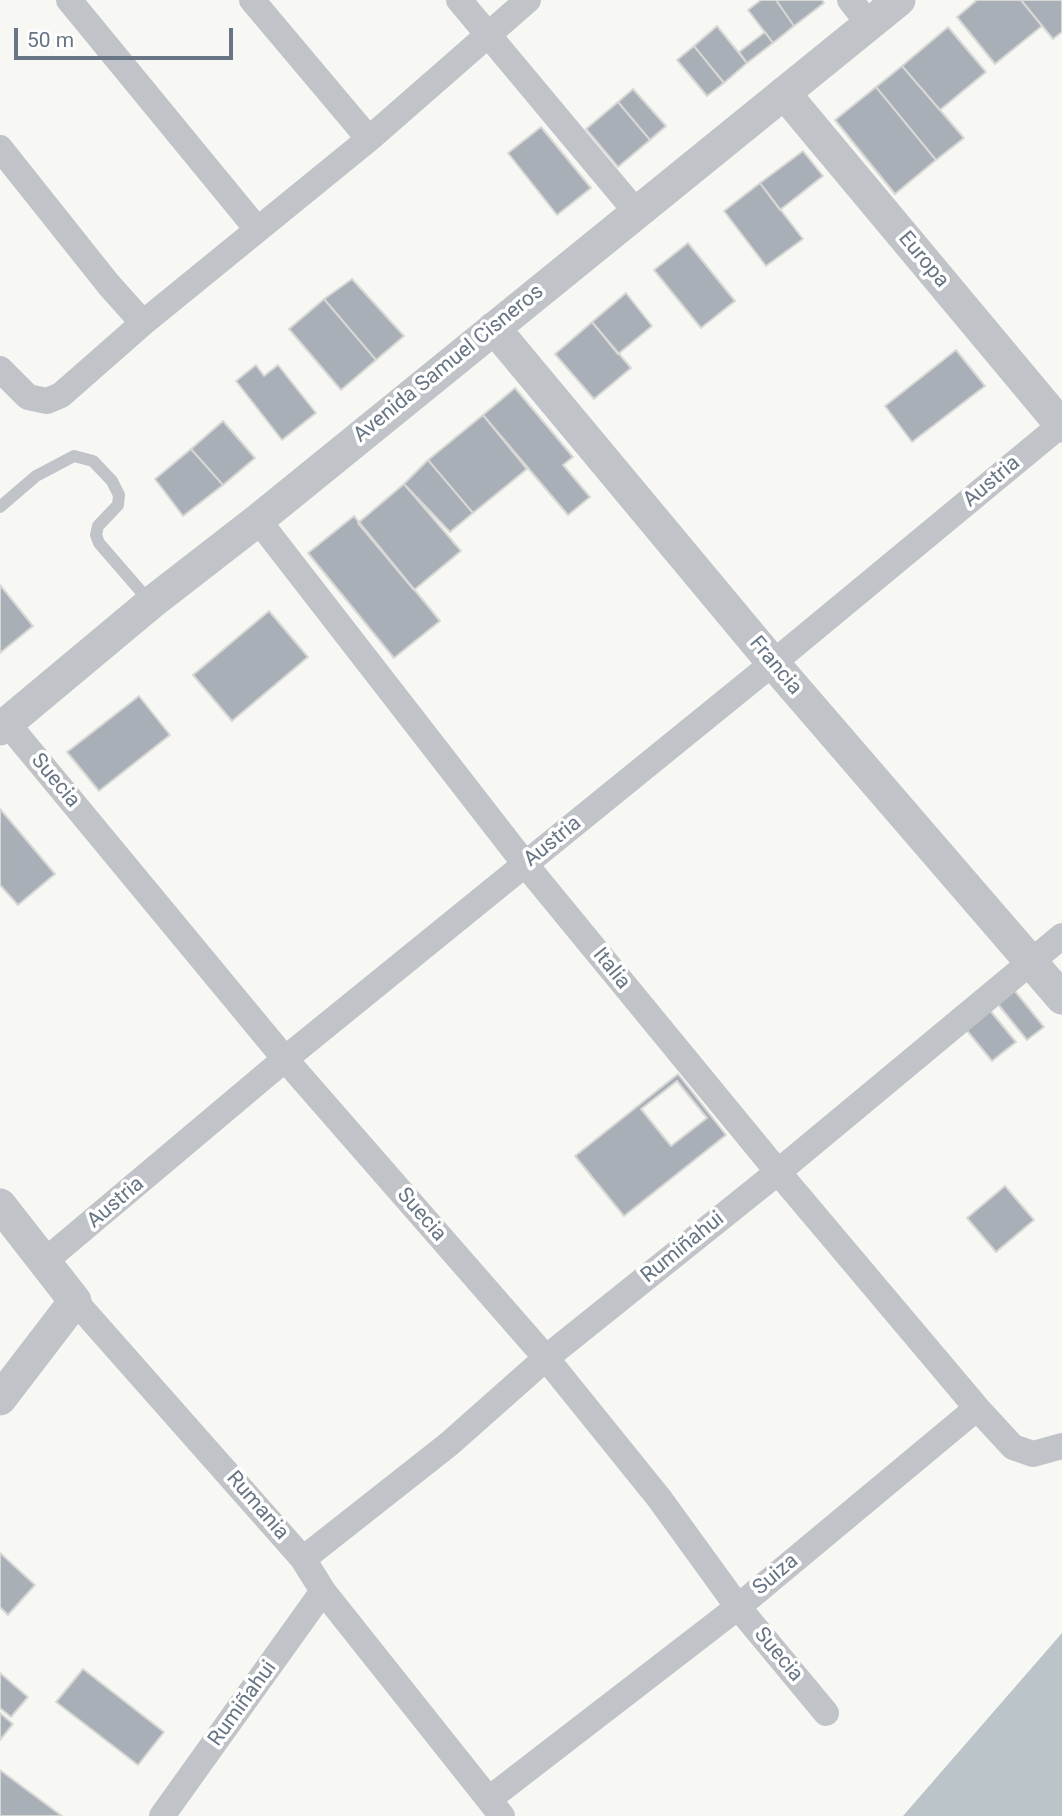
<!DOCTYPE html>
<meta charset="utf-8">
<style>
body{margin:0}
#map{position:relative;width:1062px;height:1816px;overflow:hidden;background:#f7f7f4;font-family:Roboto,sans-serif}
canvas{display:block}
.scale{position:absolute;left:14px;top:28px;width:219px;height:32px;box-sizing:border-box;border:4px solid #677584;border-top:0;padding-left:9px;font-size:21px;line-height:24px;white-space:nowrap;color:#677584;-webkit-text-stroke:5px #fff;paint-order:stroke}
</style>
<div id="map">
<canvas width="1062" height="1816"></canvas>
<div class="scale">50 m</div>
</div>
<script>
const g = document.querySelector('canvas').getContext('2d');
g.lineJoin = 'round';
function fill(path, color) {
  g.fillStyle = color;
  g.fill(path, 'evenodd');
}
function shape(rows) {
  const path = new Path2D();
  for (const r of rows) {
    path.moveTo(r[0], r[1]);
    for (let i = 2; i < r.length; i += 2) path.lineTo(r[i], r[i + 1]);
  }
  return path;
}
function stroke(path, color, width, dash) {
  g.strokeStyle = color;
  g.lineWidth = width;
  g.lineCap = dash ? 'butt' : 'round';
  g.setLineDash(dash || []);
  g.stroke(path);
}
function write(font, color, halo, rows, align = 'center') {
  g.font = font + ' Roboto,sans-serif';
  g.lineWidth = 7;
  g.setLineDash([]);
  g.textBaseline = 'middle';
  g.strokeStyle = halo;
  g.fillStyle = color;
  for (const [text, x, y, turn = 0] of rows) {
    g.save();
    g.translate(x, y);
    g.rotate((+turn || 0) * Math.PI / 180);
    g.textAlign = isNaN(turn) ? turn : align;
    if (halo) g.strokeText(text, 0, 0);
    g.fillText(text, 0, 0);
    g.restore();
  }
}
fill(shape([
 [1062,1633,1062,1816,903,1816]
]), '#bac4c9');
const building = shape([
 [761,0,776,0,794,26,773,43,748,10,761,0],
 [776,0,822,0,824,3,794,26,776,0],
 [977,0,1021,0,1042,26,995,64,957,17,977,0],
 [1021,0,1062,0,1062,32,1053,39,1021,0],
 [717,26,747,63,724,83,694,46,717,26],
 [948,27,986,72,940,110,902,66,948,27],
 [765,32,773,43,747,63,739,52,765,32],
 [694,46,724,83,707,96,677,60,694,46],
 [902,66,964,138,936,160,876,87,902,66],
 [876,87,936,160,895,194,835,120,876,87],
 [633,89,666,126,650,140,618,102,633,89],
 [618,102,650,140,618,167,586,129,618,102],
 [541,127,591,188,557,215,508,153,541,127],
 [803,151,823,176,780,210,760,183,803,151],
 [760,183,803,239,766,266,724,211,760,183],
 [688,243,735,301,701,328,654,270,688,243],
 [352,279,404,336,376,360,324,299,352,279],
 [626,293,652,326,618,354,592,322,626,293],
 [324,299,376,360,341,390,289,329,324,299],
 [592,322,631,368,594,399,555,354,592,322],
 [956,350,985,386,912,442,885,406,956,350],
 [256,365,264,376,278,365,316,413,282,440,236,381,256,365],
 [515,388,573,457,563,465,590,497,568,515,483,415,515,388],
 [483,415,527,469,473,513,428,460,483,415],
 [223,421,255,458,223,485,191,449,223,421],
 [191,449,223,485,183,516,155,479,191,449],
 [428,460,473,513,450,532,404,484,428,460],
 [404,484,461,551,414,590,358,523,404,484],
 [354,516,440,621,394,658,308,553,354,516],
 [0,585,33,626,0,653,0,585],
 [269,611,308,657,232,721,193,675,269,611],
 [139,696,170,735,99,791,67,752,139,696],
 [0,809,55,874,18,905,0,885,0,809],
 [1014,990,1044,1027,1027,1040,997,1003,1014,990],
 [988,1008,1016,1042,992,1061,964,1027,988,1008],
 [678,1074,726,1135,624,1216,575,1156,678,1074],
 [677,1081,707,1118,671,1146,641,1109,677,1081],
 [1005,1186,1034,1220,996,1252,967,1218,1005,1186],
 [0,1553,35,1585,8,1615,0,1607,0,1553],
 [83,1669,164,1732,138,1765,56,1702,83,1669],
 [0,1673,28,1697,11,1717,0,1708,0,1673],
 [0,1713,13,1724,0,1740,0,1713],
 [0,1770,62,1816,0,1816,0,1770]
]);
fill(building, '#a9afb6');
stroke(building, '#d8d8d6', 2);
stroke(shape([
 [0,507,36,476,74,456,93,461,112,481,119,495,118,505,98,526,96,535,99,543,151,603]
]), '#c0c3c7', 12);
stroke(shape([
 [69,0,257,229],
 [252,0,369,139],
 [459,0,637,213],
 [850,0,869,24],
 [0,148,109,285,143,323],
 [0,369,28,397,47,401,61,395,143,323,369,139,528,0],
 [258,520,525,864,778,1172,977,1408,1013,1447,1033,1454,1062,1446],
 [7,723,285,1059,546,1358,659,1498,738,1607,826,1713],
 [45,1261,285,1059,773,663,1062,424],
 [75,1301,303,1559,323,1591,502,1816],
 [303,1559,449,1444,546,1358,778,1172,1062,936],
 [489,1799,738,1607,977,1408],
 [162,1816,323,1591]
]), '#c0c3c7', 26);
stroke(shape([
 [784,93,1062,426],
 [494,328,773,663,1062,998],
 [0,729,151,603,258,520,899,0],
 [0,1205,75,1301,0,1399]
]), '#c0c3c7', 33);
write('21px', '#677584', '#fff', [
 ["Europa",923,260,50],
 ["Avenida Samuel Cisneros",449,364,-39],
 ["Austria",992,482,-40],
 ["Francia",775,666,50],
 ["Suecia",55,781,50],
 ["Austria",553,842,-39],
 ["Italia",611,969,51],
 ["Austria",116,1203,-40],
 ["Suecia",421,1215,49],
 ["Rumiñahui",683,1248,-39],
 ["Rumania",257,1506,49],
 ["Suiza",776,1575,-40],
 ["Suecia",778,1655,50],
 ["Rumiñahui",243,1704,-54]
]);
</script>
